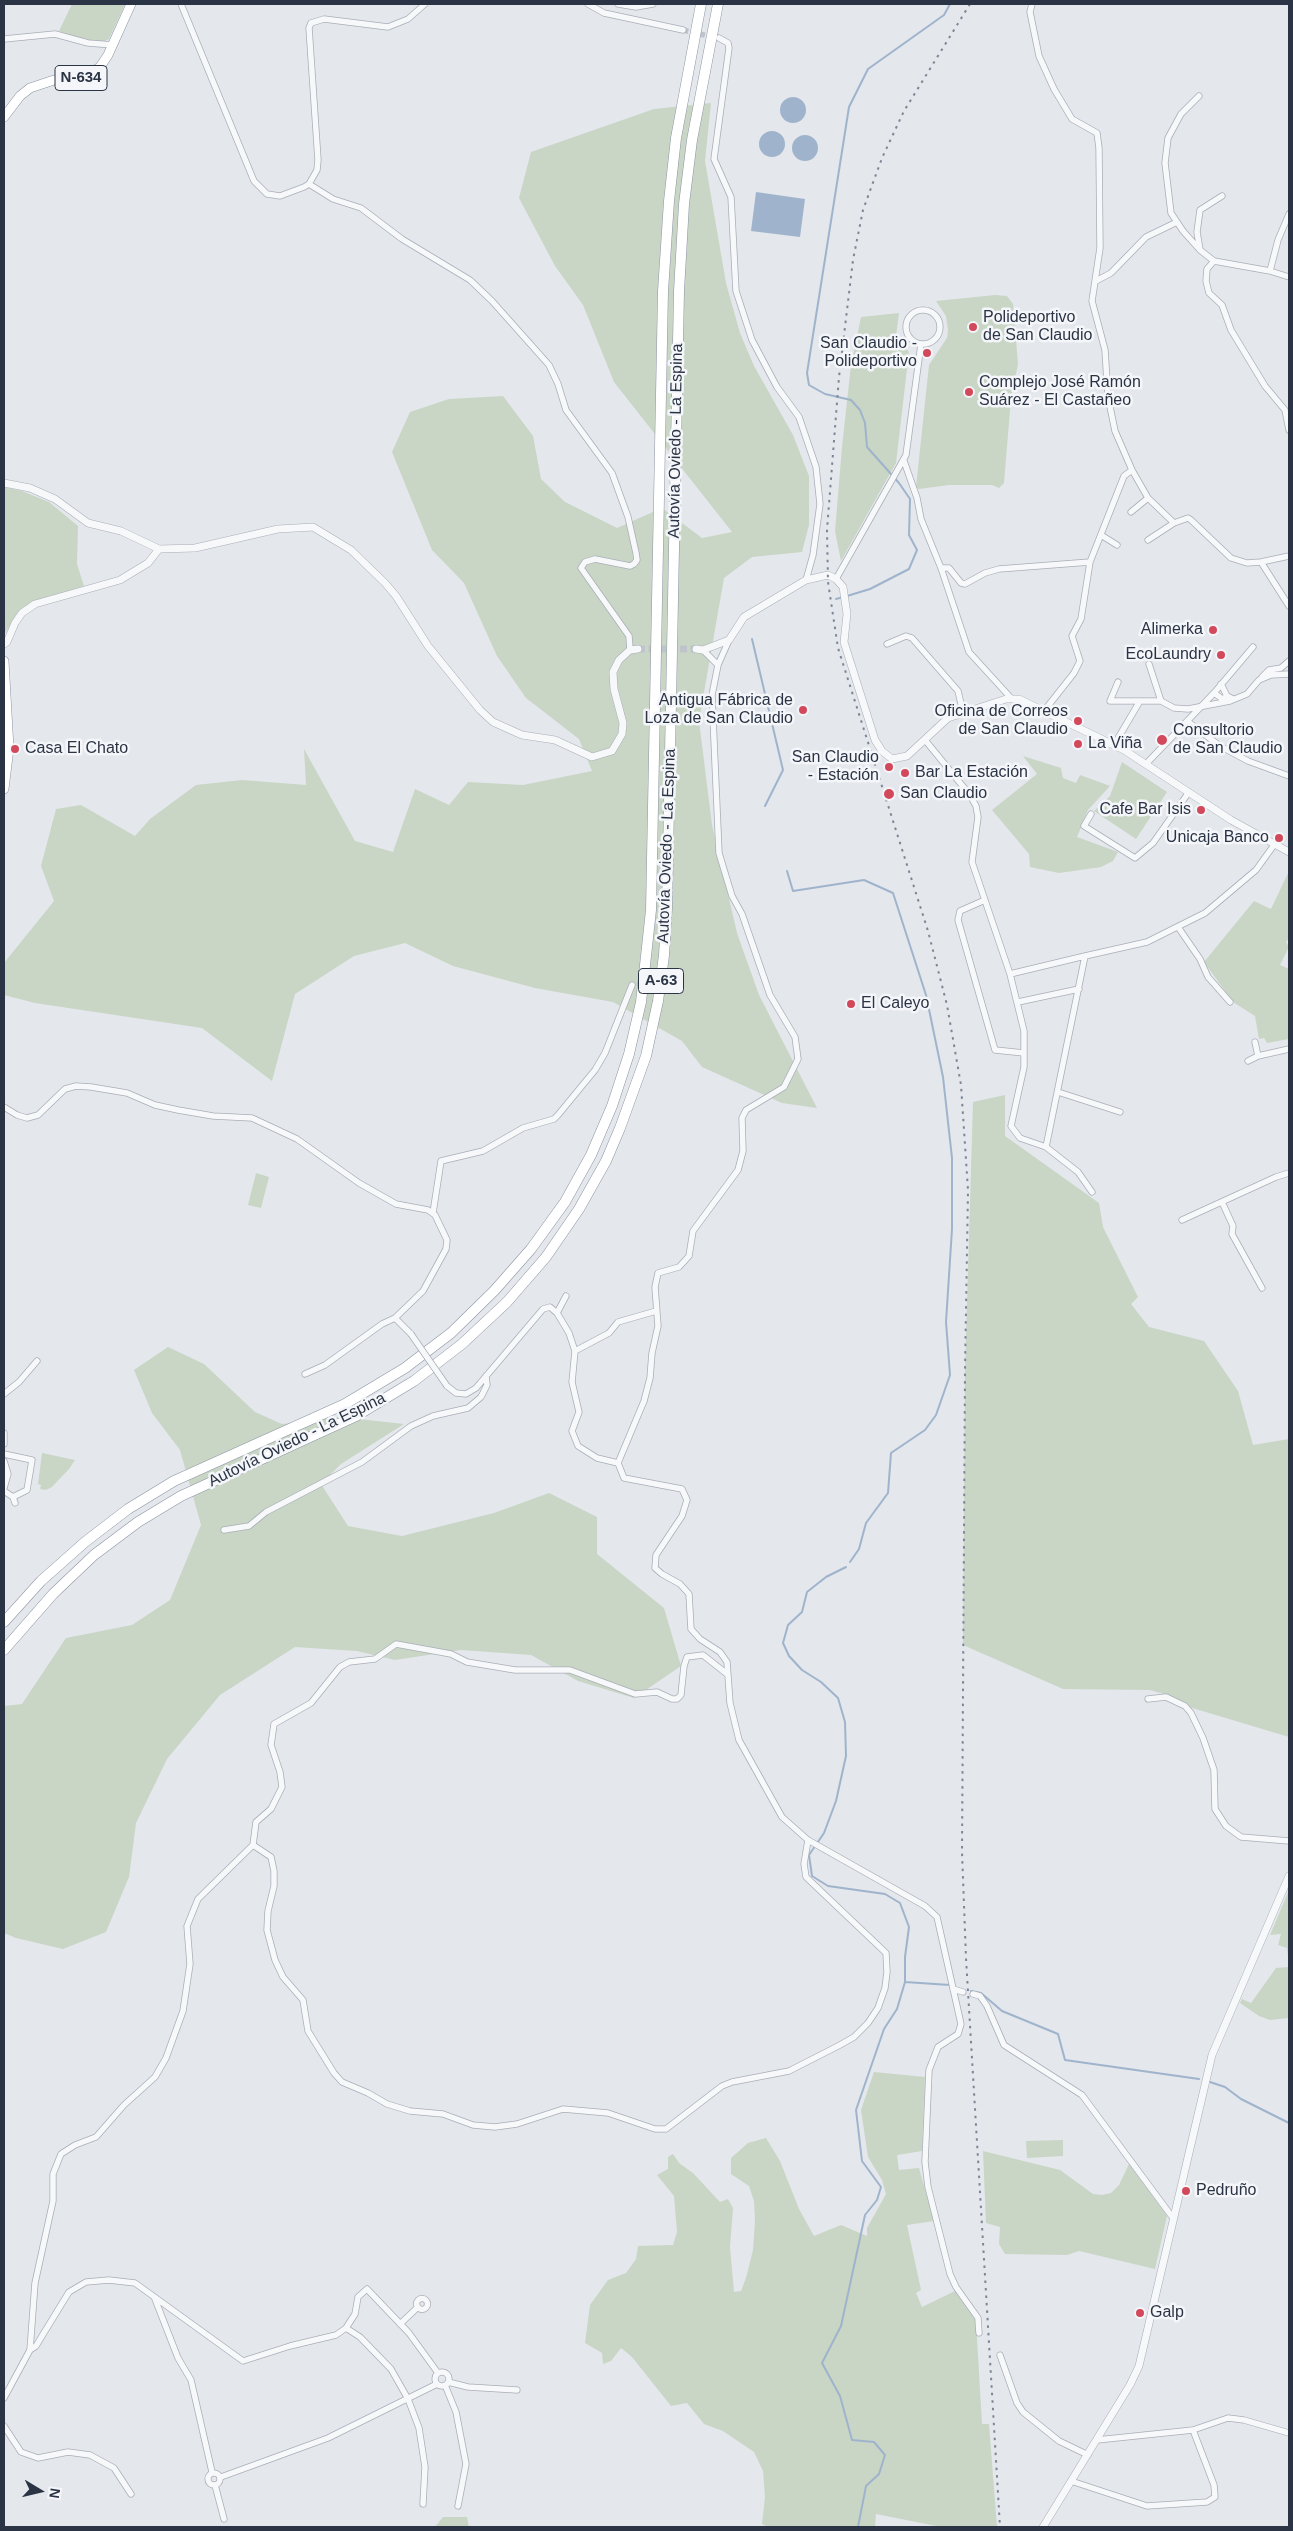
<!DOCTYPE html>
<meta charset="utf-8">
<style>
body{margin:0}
#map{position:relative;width:1293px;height:2531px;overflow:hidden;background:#e4e7ec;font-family:Arial,sans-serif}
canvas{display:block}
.frame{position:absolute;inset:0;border:5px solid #2b3445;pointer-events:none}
.north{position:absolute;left:15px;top:2466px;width:50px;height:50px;-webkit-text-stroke:4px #f4f6f9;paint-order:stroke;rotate:99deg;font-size:14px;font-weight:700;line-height:20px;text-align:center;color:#2b3445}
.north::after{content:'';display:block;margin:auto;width:18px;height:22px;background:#2b3445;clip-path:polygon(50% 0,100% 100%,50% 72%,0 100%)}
</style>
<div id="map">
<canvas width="1293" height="2531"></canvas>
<div class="frame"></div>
<div class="north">N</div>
</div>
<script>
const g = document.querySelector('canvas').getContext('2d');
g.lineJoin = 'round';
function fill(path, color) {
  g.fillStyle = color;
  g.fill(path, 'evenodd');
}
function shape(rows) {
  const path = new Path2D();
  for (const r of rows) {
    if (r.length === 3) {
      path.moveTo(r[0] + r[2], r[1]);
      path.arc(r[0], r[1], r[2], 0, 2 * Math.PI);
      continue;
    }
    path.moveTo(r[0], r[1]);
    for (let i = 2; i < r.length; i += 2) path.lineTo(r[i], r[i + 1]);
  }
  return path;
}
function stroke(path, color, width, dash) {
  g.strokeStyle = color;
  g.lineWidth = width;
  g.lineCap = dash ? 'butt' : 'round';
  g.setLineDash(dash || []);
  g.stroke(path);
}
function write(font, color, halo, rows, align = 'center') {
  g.font = font + ' Arial,sans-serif';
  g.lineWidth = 5;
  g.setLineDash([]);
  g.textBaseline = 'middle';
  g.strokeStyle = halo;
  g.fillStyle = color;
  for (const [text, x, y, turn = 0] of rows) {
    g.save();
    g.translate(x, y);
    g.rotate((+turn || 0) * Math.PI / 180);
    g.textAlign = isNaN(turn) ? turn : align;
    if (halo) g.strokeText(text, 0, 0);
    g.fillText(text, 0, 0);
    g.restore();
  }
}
fill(shape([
 [72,4,125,4,109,39,103,42,83,40,59,31],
 [711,103,705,161,726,283,740,333,754,366,793,435,809,476,809,525,802,552,752,557,724,578,699,721,712,825,737,933,759,995,817,1108,782,1103,702,1067,682,1041,613,1002,535,988,453,966,405,943,354,956,295,994,272,1081,202,1028,35,1003,4,995,4,963,54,901,41,866,56,809,81,805,135,836,150,819,196,785,242,780,306,785,304,749,355,841,393,852,415,789,449,805,468,782,523,785,592,771,579,739,526,698,497,656,464,583,432,550,392,452,410,412,449,399,503,396,533,436,541,479,565,502,617,528,662,508,702,538,732,532,614,382,583,305,555,266,519,198,531,152,654,109],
 [995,295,1007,296,1013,304,1018,364,1011,398,1004,483,999,488,992,485,949,485,919,489,916,487,929,365,947,338,948,330,946,316,936,301],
 [899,313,896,336,909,352,896,463,841,561,835,531,842,447,851,365,861,317],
 [4,487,22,491,49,502,78,526,77,564,84,586,33,602,17,613,4,635],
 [1023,756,1061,768,1063,778,1076,783,1080,775,1110,786,1088,810,1077,837,1118,852,1113,861,1101,867,1059,873,1030,867,1029,854,992,810,1037,774],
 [1122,762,1167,792,1136,839,1094,811,1110,796],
 [1289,871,1289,938,1286,942,1289,947,1280,965,1289,969,1289,1039,1267,1043,1264,1038,1259,1039,1255,1016,1233,1002,1204,962,1254,901,1271,909],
 [1005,1095,1005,1136,1099,1203,1103,1227,1138,1297,1131,1304,1149,1327,1204,1341,1238,1391,1253,1445,1289,1439,1289,1737,1189,1707,1164,1694,1150,1690,1063,1689,963,1645,965,1371,973,1102],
 [256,1173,269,1177,261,1208,248,1205],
 [168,1347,204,1364,255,1412,282,1424,340,1417,404,1424,341,1464,321,1484,348,1526,402,1536,494,1513,549,1493,597,1517,597,1554,664,1608,681,1666,634,1698,578,1681,531,1655,461,1650,395,1660,357,1651,295,1647,220,1695,167,1759,136,1823,129,1877,106,1932,63,1949,16,1938,4,1933,4,1706,22,1704,66,1638,132,1625,170,1600,201,1525,180,1450,152,1413,134,1370],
 [42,1453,75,1460,69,1469,52,1487,46,1490,40,1489,41,1485,38,1484],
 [1289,1890,1289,1963,1287,1948,1278,1945,1281,1934,1270,1935],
 [1289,1967,1289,2018,1270,2020,1259,2016,1240,2003,1242,1999,1251,2003,1276,1968],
 [874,2072,925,2077,922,2151,897,2155,899,2170,919,2168,934,2221,907,2225,921,2290,916,2293,922,2307,955,2291,976,2321,982,2424,989,2424,997,2527,941,2527,876,2514,875,2527,767,2527,762,2524,765,2497,763,2471,754,2452,723,2431,704,2424,687,2403,671,2406,632,2357,621,2348,611,2361,603,2364,602,2353,585,2343,590,2305,608,2280,626,2273,636,2259,638,2246,673,2245,677,2232,674,2196,657,2175,668,2169,668,2157,673,2154,679,2163,693,2173,720,2202,728,2199,733,2208,730,2247,734,2292,741,2291,746,2278,753,2250,755,2220,754,2201,749,2186,731,2174,731,2158,748,2143,766,2138,780,2161,799,2209,814,2236,841,2225,867,2236,867,2228,886,2194,882,2180,868,2157,861,2110],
 [1063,2140,1063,2156,1027,2158,1026,2141],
 [983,2151,1060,2170,1093,2194,1102,2195,1111,2193,1119,2185,1129,2164,1167,2216,1155,2269,1079,2251,1067,2255,1005,2254,999,2244,1000,2227,986,2223],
 [443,2517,467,2517,469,2527,435,2527]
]), '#c9d6c5');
fill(shape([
 [793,110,13],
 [772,144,13],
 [805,148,13],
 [756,192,805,199,800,237,751,231]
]), '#9fb4cc');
stroke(shape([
 [847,596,870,589,909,569,917,550,909,535,910,499,899,483,867,447,865,423,860,410,851,400,825,394,809,385,807,373,849,107,868,69,944,15,950,4],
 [836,599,843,597],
 [752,639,783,770,765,806],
 [787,871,793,891,864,880,893,893,926,995,943,1077,952,1158,952,1229,946,1322,950,1375,936,1415,925,1430,891,1453,888,1493,866,1523,859,1549,850,1562],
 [846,1567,826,1577,807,1592,802,1612,788,1625,783,1643,789,1656,802,1670,821,1682,838,1698,845,1722,846,1756,836,1801,824,1833,809,1855,812,1876,828,1886,885,1894,900,1903,909,1927,905,1957,905,1982,897,2009,884,2029,856,2110,862,2161,881,2187,877,2200,865,2215,841,2326,822,2363,840,2396,852,2440,874,2442,885,2455,879,2474,866,2486,858,2527],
 [905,1982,950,1985],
 [971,1991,981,1993,1002,2011,1058,2034,1065,2060,1199,2079],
 [1210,2082,1225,2087,1241,2099,1289,2123]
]), '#9fb4cc', 2);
stroke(shape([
 [683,30,713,37]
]), '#bfc3cb', 5.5, [5.5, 3]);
stroke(shape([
 [638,649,696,649]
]), '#bfc3cb', 7, [7, 3.5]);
const minor = shape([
 [181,4,254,181,267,194,280,196,304,187,309,184,317,170,318,160,309,28,311,23,324,19,388,27,408,19,425,4],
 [588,4,604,13,683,30],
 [618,4,636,7,653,4],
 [1032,4,1030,12,1039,56,1054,89,1072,119,1097,133,1099,148,1100,248,1092,301,1105,350,1108,397,1115,431,1132,470],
 [719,38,728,43,729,48,714,159,731,197,736,291,752,340,777,387,799,417,816,467,820,504,813,555,806,580],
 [4,39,55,34,88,43,113,45],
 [1199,96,1181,114,1168,138,1165,163,1171,213,1183,231,1200,250],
 [309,184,333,199,361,208,402,239,470,280,492,301,549,365,558,384,566,410,612,473,628,517,636,553,637,560,634,564,630,566,595,559,585,562,581,568,629,636,630,650],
 [1214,261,1200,250,1197,232,1200,210,1222,196],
 [1270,271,1278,240,1289,214],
 [1289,277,1270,271,1214,261,1207,269,1206,281,1209,293,1222,305,1231,330,1265,386,1285,410,1289,430],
 [1096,281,1111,273,1146,237,1177,222],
 [923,327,17],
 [904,461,917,498,921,519,941,568,969,652,1011,698],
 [1131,512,1148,498],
 [1101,535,1117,545],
 [1148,540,1174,523],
 [1261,562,1289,556],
 [941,568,949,568,961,583,965,584,985,573,999,569,1090,562],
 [836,579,906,455,921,344],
 [729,640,718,665,712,695,719,853,732,896,742,914,770,995,795,1037,798,1059,784,1087,746,1110,742,1118,743,1151,738,1170,693,1231,689,1256,679,1267,658,1273,655,1287,658,1326,652,1353,650,1378,644,1401,618,1463,624,1478,682,1489,687,1500,682,1516,656,1555,655,1568,662,1574,680,1584,689,1594,691,1629,700,1639,720,1652,727,1662,730,1703,739,1740,782,1817,808,1840,925,1906,937,1917,961,2024,958,2034,938,2047,929,2070,925,2162,928,2187,950,2274,956,2287,978,2318,979,2333],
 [887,644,906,636,912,638,958,691,963,712],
 [703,650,718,665],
 [1149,664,1161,701,1174,708,1188,709,1230,701,1247,694,1259,680,1271,675,1289,674],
 [1262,677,1269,670,1281,668,1289,661],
 [1221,684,1227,696,1233,699],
 [1214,693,1221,698,1229,699],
 [1140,701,1161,701],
 [1044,711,1074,673,1080,661,1072,636,1081,619,1090,562,1124,476,1132,470,1148,498,1174,523,1188,518,1191,520,1231,558,1247,563,1261,562,1289,606],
 [1187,721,1220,746,1248,761,1289,776],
 [925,740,970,795,976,806,978,817,972,862,1010,974,1024,1031,1024,1067,1011,1126,1020,1138,1046,1147,1085,956,1147,942,1205,913,1256,870,1274,845],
 [1114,745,1140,701,1110,701,1118,682],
 [1146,764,1214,693,1253,647],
 [1091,814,1084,826,1135,858,1153,843,1189,792],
 [985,900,960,911,958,920,995,1050,1024,1053],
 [1178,927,1200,959,1208,977,1230,1002],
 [1010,974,1085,956],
 [1018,1002,1079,989],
 [1255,1042,1258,1056],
 [1248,1061,1258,1056,1289,1049],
 [1058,1092,1120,1112],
 [4,1107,17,1115,27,1118,38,1115,65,1089,76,1086,91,1087,127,1093,155,1105,178,1110,213,1116,252,1118,297,1139,359,1183,396,1204,428,1210,435,1215,447,1240,446,1249,423,1291,395,1318,382,1324,325,1365,305,1374],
 [1046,1147,1078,1172,1092,1192],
 [1222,1202,1233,1226,1232,1234,1262,1288],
 [433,1213,441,1161,483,1151,523,1128,554,1119,558,1115,595,1070,605,1053,632,985],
 [1182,1220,1276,1177,1289,1173],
 [557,1313,566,1296],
 [395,1318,411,1334],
 [575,1351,572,1382,579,1412,572,1431,578,1446,597,1458,618,1463],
 [447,1386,456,1393,466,1394,476,1388,543,1309,550,1307,557,1313,569,1333,575,1351,609,1333,618,1322,656,1311],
 [4,1394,19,1382,37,1361],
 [4,1433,4,1444],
 [4,1454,32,1460,27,1490,13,1497],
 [4,1461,8,1474,4,1488],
 [4,1491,13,1497,15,1503],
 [224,1530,249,1526,266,1512,362,1462,411,1426,433,1416,468,1408,481,1397,487,1385,486,1376],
 [1148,1699,1166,1697,1185,1706,1191,1713,1203,1738,1214,1770,1215,1809,1226,1826,1241,1837,1289,1841],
 [253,1845,271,1857,274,1871,274,1886,268,1911,267,1930,275,1960,283,1977,303,2000,308,2031,334,2073,342,2082,368,2093,387,2104,410,2111,443,2114,473,2125,495,2127,517,2124,563,2109,608,2113,655,2129,666,2129,722,2086,732,2082,789,2071,840,2045,854,2037,868,2023,878,2008,885,1988,887,1972,886,1953,806,1877,804,1864,808,1840],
 [953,1989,963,1992],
 [973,1994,980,1996,987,2006,1004,2045,1082,2095,1173,2218],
 [422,2304,5.5],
 [155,2299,178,2358,191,2380,212,2472],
 [400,2324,418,2307],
 [346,2328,360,2337,391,2369,408,2399,419,2428,425,2467,423,2504],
 [30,2350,36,2346,42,2336,69,2292,86,2282,109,2280,135,2283,243,2361,290,2346,336,2335,346,2328,355,2314,358,2297,367,2289,409,2333,438,2373],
 [1000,2355,1017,2403,1023,2412,1059,2441,1088,2455],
 [442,2379,7],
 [448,2382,468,2387,517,2390],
 [445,2385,456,2412,466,2464,458,2506],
 [4,2398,30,2350,35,2283,53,2201,53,2174,61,2154,75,2145,96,2137,124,2105,155,2077,166,2058,183,2011,190,1964,187,1926,198,1899,253,1845,256,1822,271,1809,282,1787,280,1772,271,1745,274,1724,311,1703,340,1667,349,1662,375,1659,396,1644,451,1654,467,1662,515,1670,570,1670,635,1694,657,1692,672,1699,677,1699,681,1695,684,1666,687,1657,703,1655,727,1674],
 [4,2426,21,2452,38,2458,68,2452,90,2455,114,2468,131,2494],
 [1097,2440,1193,2430,1228,2418,1244,2420,1289,2433],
 [214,2479,6],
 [221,2477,328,2438,437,2384],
 [1071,2481,1147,2506,1207,2502,1215,2497,1214,2485,1193,2430],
 [215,2485,224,2519]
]);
const tertiary = shape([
 [4,483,30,488,55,499,88,523,121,531,159,549,195,548,278,529,313,527,351,550,385,583,396,596,428,646,480,710,493,722,522,735,555,740,592,757,612,751,622,734,623,723,614,689,613,672,619,660,630,650,638,649],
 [4,644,7,642,15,623,22,613,35,604,120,580,148,563,159,549],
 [696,649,703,650,729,640,744,617,806,580,828,575,836,579,843,587,847,614,844,642,875,740,882,751,892,759,907,756,948,718,1006,699,1019,699,1124,750,1231,820,1289,852],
 [1043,2527,1130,2385,1139,2366,1212,2055,1289,1876]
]);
const trunk = shape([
 [4,117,20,96,30,88,54,80,84,77,100,67,108,55,131,4],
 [4,661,9,748,4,789]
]);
const motorway = shape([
 [4,1622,41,1581,85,1542,128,1509,174,1481,345,1404,405,1368,451,1333,494,1291,531,1249,565,1202,591,1155,612,1106,629,1054,641,1002,651,910,663,291,669,201,676,138,701,4],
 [4,1650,53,1594,94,1555,138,1522,181,1496,356,1416,414,1381,462,1344,507,1302,546,1257,579,1209,606,1161,620,1128,646,1056,658,1001,664,955,667,908,679,291,684,204,692,140,718,4]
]);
stroke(minor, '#a9aeb7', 7);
stroke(tertiary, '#a9aeb7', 8);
stroke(trunk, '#8b94a3', 10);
stroke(motorway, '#8b94a3', 11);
stroke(minor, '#f7f8fa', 5.5);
stroke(tertiary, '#f7f8fa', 7);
stroke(trunk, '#fff', 9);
stroke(motorway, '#fff', 10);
stroke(shape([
 [970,4,904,111,882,158,863,210,853,260,839,377,827,530,828,582,838,648,928,931,947,1005,961,1085,968,1190,965,1371,962,1852,966,1958,1000,2527]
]), '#7d8696', 2, [2.5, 5]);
const minorBridge = shape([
 [411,1334,447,1386]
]);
stroke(minorBridge, '#a9aeb7', 7, []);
stroke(minorBridge, '#f7f8fa', 5.5);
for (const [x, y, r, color] of [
 [973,327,5,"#d1495b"],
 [927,353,5,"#d1495b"],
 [969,392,5,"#d1495b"],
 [1213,630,5,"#d1495b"],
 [1221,655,5,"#d1495b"],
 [803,710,5,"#d1495b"],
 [1078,721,5,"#d1495b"],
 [1162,740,6,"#d1495b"],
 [1078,744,5,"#d1495b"],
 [15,749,5,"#d1495b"],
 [889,767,5,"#d1495b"],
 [905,773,5,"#d1495b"],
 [889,794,6,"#d1495b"],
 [1201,810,5,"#d1495b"],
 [1279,838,5,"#d1495b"],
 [851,1004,5,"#d1495b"],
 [1186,2191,5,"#d1495b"],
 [1140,2313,5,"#d1495b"]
]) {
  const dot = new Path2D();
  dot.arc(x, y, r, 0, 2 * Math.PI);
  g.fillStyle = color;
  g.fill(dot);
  stroke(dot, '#f4f6f9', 2);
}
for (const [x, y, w] of [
 [81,78,52],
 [661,981,45]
]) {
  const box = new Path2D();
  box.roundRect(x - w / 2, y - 12.5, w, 25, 4);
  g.fillStyle = '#f4f6f9';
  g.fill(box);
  stroke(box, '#2b3445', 1);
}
write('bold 15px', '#2b3445', null, [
 ["N-634",81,78],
 ["A-63",661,981]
]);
write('16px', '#2b3445', '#f4f6f9', [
 ["Polideportivo",983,318],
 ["de San Claudio",983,336],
 ["San Claudio -",917,344,"right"],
 ["Polideportivo",917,362,"right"],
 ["Complejo José Ramón",979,383],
 ["Suárez - El Castañeo",979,401],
 ["Alimerka",1203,630,"right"],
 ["EcoLaundry",1211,655,"right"],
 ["Antigua Fábrica de",793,701,"right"],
 ["Loza de San Claudio",793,719,"right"],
 ["Oficina de Correos",1068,712,"right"],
 ["de San Claudio",1068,730,"right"],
 ["Consultorio",1173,731],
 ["de San Claudio",1173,749],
 ["La Viña",1088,744],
 ["Casa El Chato",25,749],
 ["San Claudio",879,758,"right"],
 ["- Estación",879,776,"right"],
 ["Bar La Estación",915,773],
 ["San Claudio",900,794],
 ["Cafe Bar Isis",1191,810,"right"],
 ["Unicaja Banco",1269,838,"right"],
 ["El Caleyo",861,1004],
 ["Pedruño",1196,2191],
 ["Galp",1150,2313]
], 'left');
write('16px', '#2b3445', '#f4f6f9', [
 ["Autovía Oviedo - La Espina",676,441,-89],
 ["Autovía Oviedo - La Espina",667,846,-88],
 ["Autovía Oviedo - La Espina",297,1440,-26]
]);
</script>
